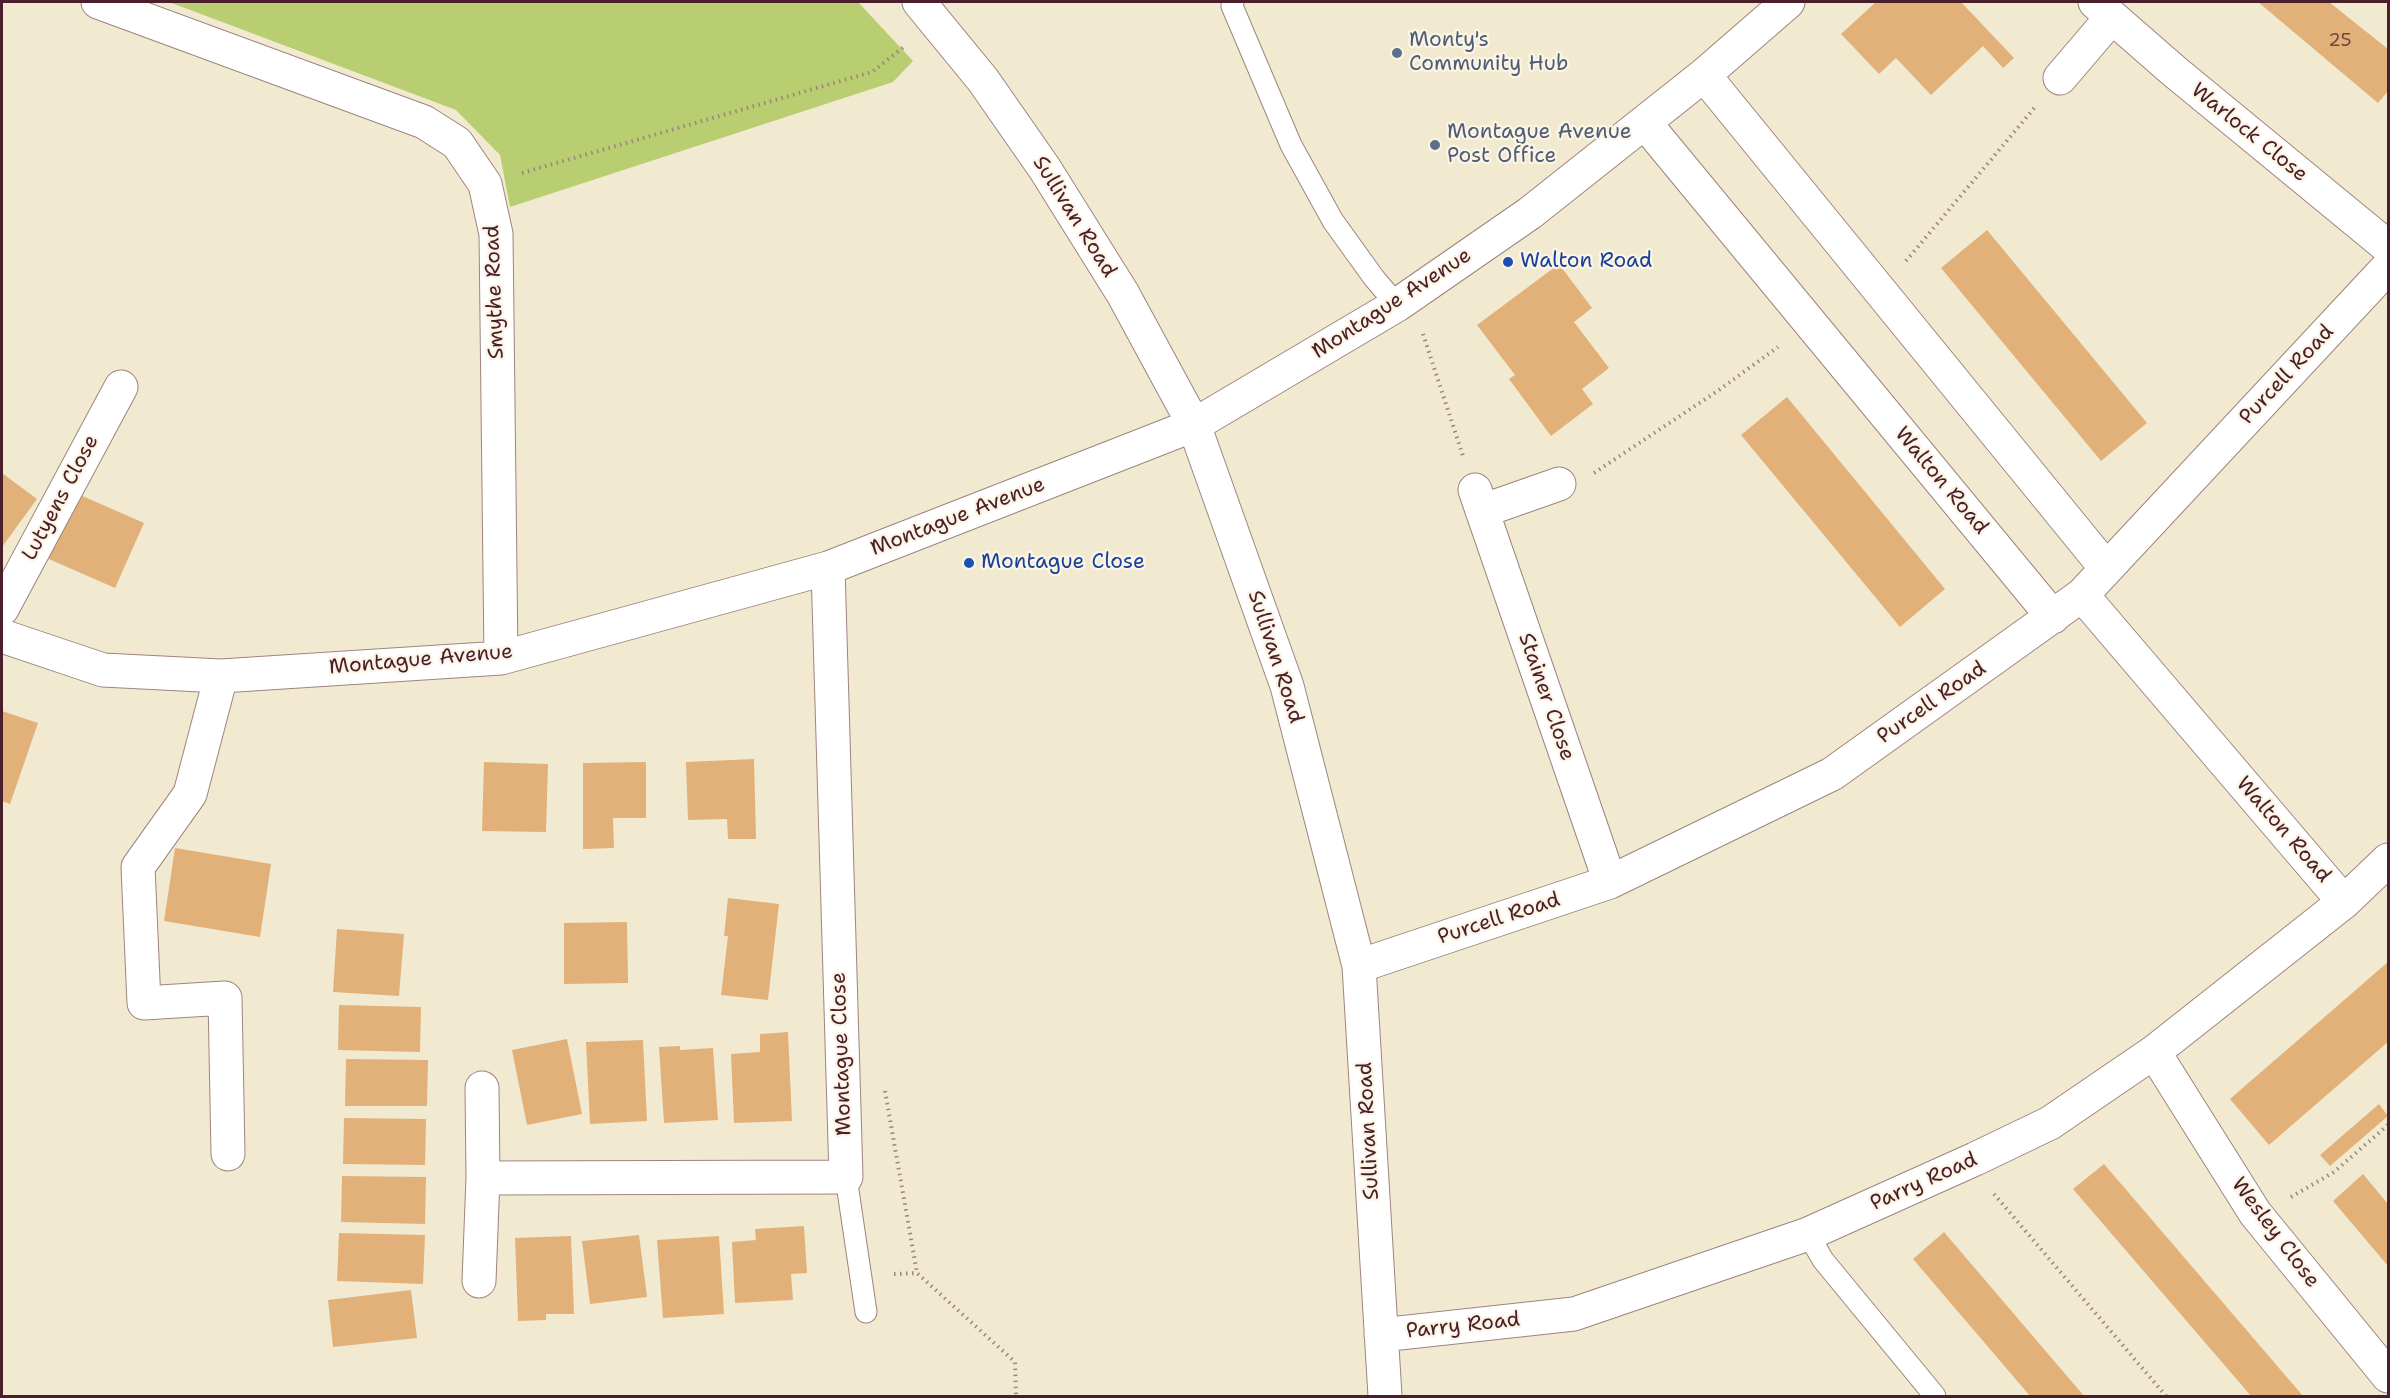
<!DOCTYPE html>
<style>
body{margin:0}
#map{position:relative;width:2390px;height:1398px;overflow:hidden;background:#f2ead0;font-family:"Shantell Sans",sans-serif}
canvas{display:block}
.frame{position:absolute;inset:0;border:3px solid #4a1f2b;pointer-events:none}
</style>
<div id="map">
<canvas width="2390" height="1398"></canvas>
<div class="frame"></div>
</div>
<script>
const g = document.querySelector('canvas').getContext('2d');
g.lineJoin = 'round';
function fill(path, color) {
  g.fillStyle = color;
  g.fill(path, 'evenodd');
}
function shape(rows) {
  const path = new Path2D();
  for (const r of rows) {
    path.moveTo(r[0], r[1]);
    for (let i = 2; i < r.length; i += 2) path.lineTo(r[i], r[i + 1]);
  }
  return path;
}
function stroke(path, color, width, dash) {
  g.strokeStyle = color;
  g.lineWidth = width;
  g.lineCap = dash ? 'butt' : 'round';
  g.setLineDash(dash || []);
  g.stroke(path);
}
function write(font, color, halo, rows, align = 'center') {
  g.font = font + ' "Shantell Sans",sans-serif';
  g.lineWidth = 4.5;
  g.setLineDash([]);
  g.textBaseline = 'middle';
  g.strokeStyle = halo;
  g.fillStyle = color;
  for (const [text, x, y, turn = 0] of rows) {
    g.save();
    g.translate(x, y);
    g.rotate((+turn || 0) * Math.PI / 180);
    g.textAlign = isNaN(turn) ? turn : align;
    if (halo) g.strokeText(text, 0, 0);
    g.fillText(text, 0, 0);
    g.restore();
  }
}
fill(shape([
 [169,2,858,2,913,61,893,82,510,207,500,155,456,110]
]), '#b9cd71');
fill(shape([
 [1876,2,1961,2,2014,58,2003,68,1983,46,1931,95,1896,58,1879,74,1841,34],
 [2258,2,2329,2,2388,49,2388,91,2378,103],
 [1987,230,2147,423,2101,461,1941,268],
 [1559,264,1592,308,1574,322,1609,368,1582,389,1593,404,1551,436,1509,379,1515,375,1477,325],
 [1787,397,1945,589,1900,627,1741,435],
 [2,473,37,499,2,547],
 [71,491,144,523,115,588,42,556],
 [2,711,38,723,10,804,2,801],
 [754,759,756,839,728,839,727,819,688,820,686,762],
 [484,762,548,764,546,832,482,831],
 [646,762,646,818,613,818,614,848,583,849,583,763],
 [175,848,271,864,260,937,164,921],
 [728,898,779,904,768,1000,721,995,728,936,724,936],
 [627,922,628,983,564,984,564,923],
 [337,929,404,934,399,996,333,992],
 [2388,962,2388,1042,2269,1145,2230,1099],
 [339,1005,421,1007,420,1052,338,1050],
 [788,1032,792,1121,734,1123,731,1054,760,1052,760,1034],
 [567,1039,582,1114,527,1125,512,1050],
 [643,1040,647,1121,590,1124,586,1042],
 [680,1046,680,1050,713,1048,718,1120,664,1123,659,1047],
 [346,1059,428,1060,427,1106,345,1106],
 [2379,1104,2388,1116,2330,1166,2320,1155],
 [344,1118,426,1119,425,1165,343,1164],
 [2104,1164,2303,1396,2251,1396,2073,1189],
 [2363,1174,2388,1204,2388,1266,2333,1201],
 [342,1176,426,1177,425,1224,341,1222],
 [804,1226,807,1273,791,1274,793,1300,735,1303,732,1242,756,1240,755,1229],
 [1944,1232,2084,1396,2030,1396,1913,1259],
 [339,1233,425,1235,423,1284,337,1281],
 [639,1235,647,1297,590,1304,582,1241],
 [571,1236,574,1314,546,1314,546,1320,518,1321,515,1238],
 [719,1236,724,1314,663,1318,657,1240],
 [411,1290,417,1338,333,1347,328,1300]
]), '#e2b17a');
const service = shape([
 [1233,2,1232,6,1291,145,1333,221,1374,278,1397,305],
 [846,1177,866,1312],
 [1808,1234,1823,1260,1935,1396]
]);
const minor = shape([
 [98,2,424,122,457,143,485,184,496,234,501,658],
 [919,2,983,80,1045,169,1123,294,1194,425,1287,686,1359,966,1385,1396],
 [2095,2,2174,71,2388,247],
 [1704,75,2106,568],
 [2060,78,2112,17],
 [1645,123,2053,617],
 [1475,490,1610,882],
 [1482,511,1559,484],
 [2082,595,2344,902],
 [2,609,121,387],
 [2,636,103,670,221,676,501,658,828,568,1194,425,1397,305,1530,213,1704,75,1788,2],
 [221,676,190,794,138,867,144,1003,225,998,228,1154],
 [1359,966,1610,882,1832,774,2082,595,2388,267],
 [2154,1052,2255,1213,2388,1376],
 [483,1178,846,1177,828,568],
 [479,1281,483,1178,482,1088],
 [1381,1335,1574,1314,1808,1234,1975,1159,2050,1123,2154,1052,2344,902,2388,860]
]);
stroke(service, '#9e847e', 23);
stroke(minor, '#9e847e', 35);
stroke(shape([
 [522,173,872,72,905,46],
 [1906,261,2036,106],
 [1423,334,1463,456],
 [1594,473,1719,390,1778,347],
 [885,1091,917,1273],
 [1994,1194,2166,1396],
 [2291,1197,2334,1172,2388,1125],
 [894,1274,917,1273,1015,1362,1016,1396]
]), '#9e847e', 4, [1.5, 4.5]);
stroke(service, '#fff', 21);
stroke(minor, '#fff', 33);
for (const [x, y, r, color] of [
 [1397,53,6,"#5c6f8a"],
 [1435,145,6,"#5c6f8a"],
 [1508,262,6,"#1a4fb4"],
 [969,563,6,"#1a4fb4"]
]) {
  const dot = new Path2D();
  dot.arc(x, y, r, 0, 2 * Math.PI);
  g.fillStyle = color;
  g.fill(dot);
  stroke(dot, '#fcf5e5', 2);
}
write('18px', '#70443f', null, [
 ["25",2340,41]
]);
write('21px', '#4e5e75', '#fcf5e5', [
 ["Monty's",1409,41],
 ["Community Hub",1409,65],
 ["Montague Avenue",1447,133],
 ["Post Office",1447,157]
], 'left');
write('21px', '#4a1f2b', '#fcf5e5', [
 ["Warlock Close",2249,133,39],
 ["Sullivan Road",1074,217,58],
 ["Smythe Road",495,292,-92],
 ["Montague Avenue",1392,304,-33],
 ["Purcell Road",2287,375,-47],
 ["Walton Road",1941,481,50],
 ["Lutyens Close",61,498,-62],
 ["Montague Avenue",958,517,-21],
 ["Sullivan Road",1275,657,72],
 ["Montague Avenue",421,660,-5],
 ["Stainer Close",1546,697,71],
 ["Purcell Road",1932,703,-35],
 ["Walton Road",2283,830,49],
 ["Purcell Road",1499,919,-18],
 ["Montague Close",842,1054,-92],
 ["Sullivan Road",1369,1131,-93],
 ["Parry Road",1924,1182,-24],
 ["Wesley Close",2275,1233,53],
 ["Parry Road",1463,1326,-6]
]);
write('21px', '#164399', '#fcf5e5', [
 ["Walton Road",1520,262],
 ["Montague Close",981,563]
], 'left');
</script>
